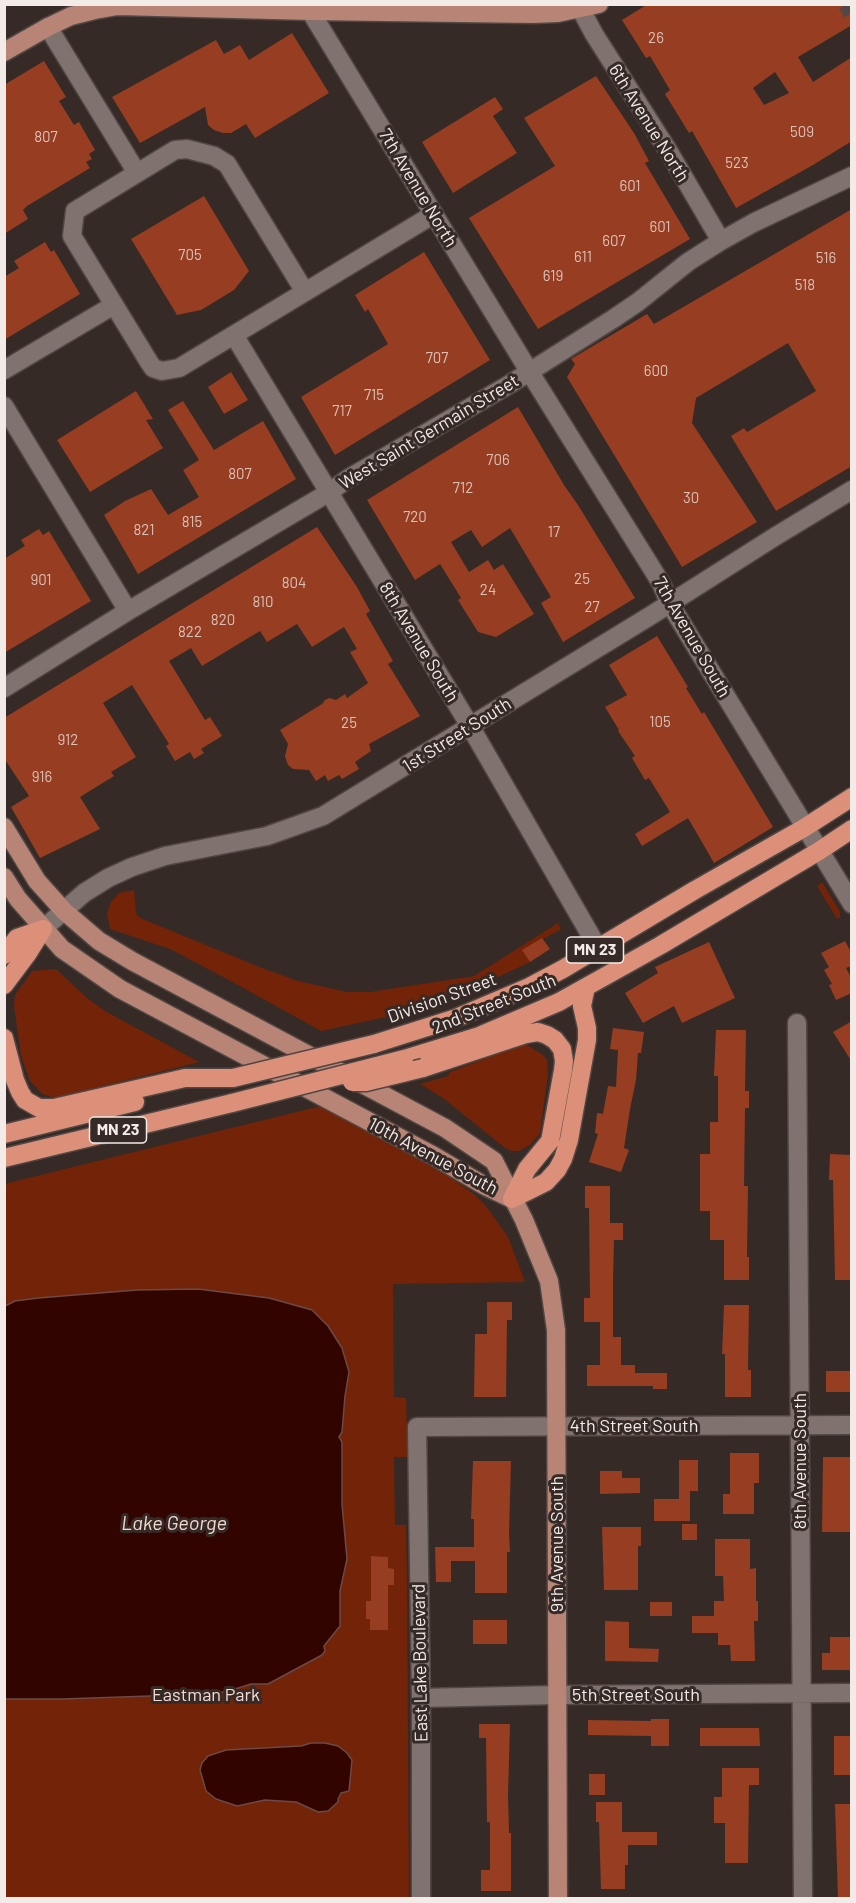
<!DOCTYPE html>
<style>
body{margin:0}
#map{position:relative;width:856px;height:1903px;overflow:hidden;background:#362a27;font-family:Barlow,sans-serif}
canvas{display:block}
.frame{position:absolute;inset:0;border:6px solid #f2ebe8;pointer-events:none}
</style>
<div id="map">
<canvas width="856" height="1903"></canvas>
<div class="frame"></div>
</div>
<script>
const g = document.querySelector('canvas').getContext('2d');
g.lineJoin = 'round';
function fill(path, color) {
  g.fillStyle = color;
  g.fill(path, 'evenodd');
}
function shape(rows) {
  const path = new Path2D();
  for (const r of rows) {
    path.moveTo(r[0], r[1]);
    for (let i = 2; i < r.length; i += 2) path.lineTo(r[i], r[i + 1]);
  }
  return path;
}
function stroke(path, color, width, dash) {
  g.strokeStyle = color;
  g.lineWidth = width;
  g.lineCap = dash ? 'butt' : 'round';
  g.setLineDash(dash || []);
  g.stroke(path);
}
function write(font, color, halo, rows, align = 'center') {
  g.font = font + ' Barlow,sans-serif';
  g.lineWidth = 6;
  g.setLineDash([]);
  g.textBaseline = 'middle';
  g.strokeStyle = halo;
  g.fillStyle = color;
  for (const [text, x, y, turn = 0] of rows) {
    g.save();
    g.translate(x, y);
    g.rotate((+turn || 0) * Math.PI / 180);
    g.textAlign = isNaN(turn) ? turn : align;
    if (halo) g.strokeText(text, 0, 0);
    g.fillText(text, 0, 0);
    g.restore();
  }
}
fill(shape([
 [822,882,840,912,840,918,837,919,817,886],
 [134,890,136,913,140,918,262,968,298,981,347,992,370,992,474,976,558,923,561,929,523,950,530,962,492,980,386,1017,321,1031,227,979,170,949,110,929,107,914,111,902,119,893],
 [56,969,87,998,105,1011,199,1062,55,1098,42,1094,30,1081,21,1056,14,1006,15,995,32,971],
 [521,1045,527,1045,543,1055,547,1060,548,1074,540,1133,530,1145,519,1151,512,1151,505,1148,443,1098,420,1084,448,1076,450,1072],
 [325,1105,424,1159,474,1194,486,1206,508,1237,525,1282,393,1284,394,1397,406,1398,408,1457,394,1457,395,1525,406,1525,407,1579,409,1898,5,1898,4,1184]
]), '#722308');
const water = shape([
 [198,1289,269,1298,312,1310,328,1326,342,1348,349,1372,345,1396,342,1432,339,1437,342,1442,342,1504,347,1559,340,1591,340,1626,324,1646,325,1651,322,1655,268,1684,251,1684,229,1691,209,1694,62,1699,5,1699,5,1306,15,1301,38,1298,137,1290,198,1289],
 [311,1743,325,1743,338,1746,347,1753,352,1760,349,1791,341,1793,338,1799,338,1802,328,1811,318,1812,296,1802,265,1800,237,1806,216,1799,206,1791,200,1770,202,1763,208,1756,226,1750,301,1746,311,1743]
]);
fill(water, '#310400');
stroke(water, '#6b4946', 1.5);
fill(shape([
 [648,4,852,4,852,25,798,57,813,82,852,57,852,141,813,165,736,208,692,131,689,133,665,94,670,90,650,56,646,58,622,20],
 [775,72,789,93,764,105,753,88],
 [292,33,329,93,255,138,246,124,231,133,223,133,214,130,208,125,205,107,140,143,112,97,216,40,224,54,240,45,249,60],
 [44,61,66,97,59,101,74,125,79,122,95,150,89,154,92,159,86,162,90,168,27,206,23,210,28,219,4,234,4,85],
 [596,76,634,133,649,161,645,163,690,239,538,329,469,218,555,166,524,118],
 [495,97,503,109,493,116,517,153,453,193,422,142],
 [204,196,249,271,234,290,201,310,177,315,131,239],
 [852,209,852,466,776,511,731,436,744,428,747,432,816,391,788,343,696,398,692,423,757,522,682,567,567,377,575,364,571,359,647,314,654,324],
 [45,242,51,252,54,250,80,294,4,340,4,277,19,268,14,261],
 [424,252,490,360,335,455,301,397,388,344,368,309,365,312,355,295],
 [231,372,248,400,224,414,208,387],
 [136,391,153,419,146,420,163,448,90,492,57,440],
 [183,401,214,450,263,421,296,479,138,574,104,515,125,501,151,489,168,515,199,497,183,470,199,460,168,410],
 [518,407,564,485,578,505,635,598,563,642,541,603,551,597,510,528,482,547,471,530,451,542,469,572,488,560,494,570,503,564,534,614,496,637,478,632,458,600,461,598,440,564,415,580,367,500],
 [317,527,357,587,370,611,366,614,393,661,388,664,420,716,369,744,371,751,355,762,359,769,342,779,339,775,328,781,325,775,316,781,309,770,293,769,288,765,285,756,288,744,280,730,322,704,325,700,329,698,336,700,345,694,347,698,368,683,350,652,357,649,344,627,312,647,297,624,267,642,260,631,202,666,191,648,169,661,205,720,210,717,222,736,201,749,204,753,194,759,190,752,175,761,166,746,169,744,132,685,103,703,136,757,111,772,114,776,80,797,100,829,40,858,11,807,29,796,4,758,4,718],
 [39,529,43,535,49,531,91,601,4,653,4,559,25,546,21,540],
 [657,636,688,687,686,688,702,714,704,712,773,827,714,863,688,818,642,846,635,834,670,812,649,778,645,780,632,758,635,756,618,731,619,730,605,707,627,695,609,665],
 [542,938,550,949,530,962,522,950],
 [845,941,852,954,852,966,846,968,852,979,852,993,836,1000,829,985,832,984,824,970,829,967,821,953],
 [709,942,735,998,682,1023,674,1006,643,1023,625,993,658,973,655,967],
 [852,1021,852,1062,833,1032],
 [613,1028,644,1032,641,1053,638,1053,636,1080,630,1109,624,1148,629,1150,621,1172,589,1162,598,1134,595,1133,597,1113,603,1114,608,1086,616,1087,618,1050,610,1049],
 [716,1030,746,1030,745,1091,749,1091,749,1108,745,1108,744,1186,748,1186,747,1257,749,1257,749,1280,724,1280,724,1240,710,1240,710,1211,700,1211,700,1154,710,1154,710,1122,718,1122,718,1076,714,1076],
 [830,1154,852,1155,852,1280,835,1280,833,1180,829,1180],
 [585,1186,610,1186,610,1223,623,1223,623,1240,614,1240,613,1279,613,1337,621,1337,621,1365,635,1365,635,1373,667,1373,667,1389,653,1389,653,1386,587,1386,587,1365,600,1365,600,1322,584,1322,584,1298,590,1298,589,1208,585,1208],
 [487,1302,512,1302,512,1320,507,1320,506,1397,474,1397,475,1334,487,1334],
 [724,1305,749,1305,748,1370,751,1370,751,1397,725,1397,725,1354,722,1354],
 [826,1371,852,1371,852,1392,826,1392],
 [730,1453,759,1453,759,1483,754,1483,754,1514,723,1514,723,1494,730,1494],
 [823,1457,852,1457,852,1532,822,1532],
 [679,1460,698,1460,698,1491,690,1491,690,1521,654,1521,654,1499,679,1499],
 [473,1461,511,1461,509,1534,510,1552,507,1552,507,1593,475,1593,475,1561,451,1561,451,1582,436,1582,435,1547,474,1547,474,1519,471,1519],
 [600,1471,622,1471,622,1478,640,1478,640,1493,600,1494],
 [682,1524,697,1524,697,1540,682,1540],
 [602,1527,641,1527,641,1546,638,1546,638,1590,604,1590],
 [715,1539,750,1539,750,1569,756,1568,756,1601,758,1601,758,1621,754,1621,755,1661,731,1661,730,1645,718,1645,718,1633,692,1633,692,1616,714,1616,714,1601,724,1601,723,1576,715,1576],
 [371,1556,388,1557,388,1568,394,1569,394,1585,388,1585,388,1630,370,1630,370,1619,366,1619,366,1601,371,1601],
 [650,1602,672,1602,672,1616,650,1616],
 [473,1620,507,1620,507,1644,473,1644],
 [605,1621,629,1622,629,1648,659,1649,658,1662,605,1661],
 [830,1637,852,1637,852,1670,822,1670,822,1653,830,1653],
 [651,1719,669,1719,669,1746,651,1746,651,1736,588,1735,588,1720,651,1721],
 [479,1724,510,1724,508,1795,509,1833,511,1833,511,1891,481,1891,481,1870,490,1870,490,1822,487,1822,486,1738,479,1738],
 [700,1728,759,1728,760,1746,700,1746],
 [834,1736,852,1736,852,1775,834,1775],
 [722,1768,759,1768,759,1785,749,1785,748,1863,725,1863,725,1823,714,1823,714,1797,722,1797],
 [589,1774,605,1774,605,1795,589,1795],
 [596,1802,622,1802,622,1832,657,1832,657,1845,628,1845,628,1865,625,1865,625,1889,601,1889,599,1822,596,1822],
 [835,1804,852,1804,852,1899,838,1899]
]), '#963d22');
stroke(shape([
 [847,4,852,13]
]), '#524744', 18, [18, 9]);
const minor = shape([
 [306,4,529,371,661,583,670,604,852,904],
 [578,4,594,34,669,152,721,241],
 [48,27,137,173],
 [305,292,227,164,214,156,187,149,175,150,75,211,72,236,149,362,153,368,162,371,179,368,416,225,434,214],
 [234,335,470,726,598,948],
 [4,370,114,305],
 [4,406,128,611],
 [4,688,128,611,328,493,349,478,510,384,613,319,638,302,688,262,721,241,753,223,852,176],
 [43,929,84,893,108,878,132,867,165,856,267,836,323,816,650,616,776,536,852,490],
 [797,1023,803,1898],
 [421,1698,556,1695,852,1693],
 [421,1898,421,1698,417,1427,852,1425]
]);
const major = shape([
 [4,52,48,27,71,16,95,10,118,6,310,11,533,14,558,13,599,4],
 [4,827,37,881,64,911,99,941,132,961,445,1128,494,1161,524,1220,549,1281,556,1330,558,1898],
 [4,877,18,899,62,949,120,989,434,1156,485,1186,512,1199]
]);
const highway = shape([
 [4,955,17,938,43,929],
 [4,985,28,953,43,929],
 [4,1038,15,1080,20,1092,25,1100,39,1108,54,1108,185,1078,233,1078],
 [374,1044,456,1018,529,987,563,969,695,890,804,828,852,797],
 [404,1059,479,1036,559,1002,661,945,819,851,852,829],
 [423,1068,526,1034,538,1032,547,1035,555,1040,562,1049,564,1061,563,1070,550,1141,527,1169,512,1199],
 [4,1134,135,1102],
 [4,1158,232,1103],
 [512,1199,546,1182,557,1170,563,1159,569,1140,587,1040,587,1028,582,1006,586,987]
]);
stroke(minor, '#504744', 21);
stroke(major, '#504744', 21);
stroke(highway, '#504744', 21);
stroke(minor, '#80726e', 18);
stroke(major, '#b78475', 18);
stroke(highway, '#dc9079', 18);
const highwayBridge = shape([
 [233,1078,374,1044],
 [352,1082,366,1082,423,1068],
 [232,1103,404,1059]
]);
stroke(highwayBridge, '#504744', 21, []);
stroke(highwayBridge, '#dc9079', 18);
write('15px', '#dbc0b6', null, [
 ["26",656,38],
 ["509",802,132],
 ["807",46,137],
 ["523",737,163],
 ["601",630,186],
 ["601",660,227],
 ["607",614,241],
 ["705",190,255],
 ["611",583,257],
 ["516",826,258],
 ["619",553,276],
 ["518",805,285],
 ["707",437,358],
 ["600",656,371],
 ["715",374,395],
 ["717",342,411],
 ["706",498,460],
 ["807",240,474],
 ["712",463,488],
 ["30",691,498],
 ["720",415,517],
 ["815",192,522],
 ["821",144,530],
 ["17",554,532],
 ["25",582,579],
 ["901",41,580],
 ["804",294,583],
 ["24",488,590],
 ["810",263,602],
 ["27",592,607],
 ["820",223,620],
 ["822",190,632],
 ["105",660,722],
 ["25",349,723],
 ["912",68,740],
 ["916",42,777]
]);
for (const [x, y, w] of [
 [595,950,57],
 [118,1130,57]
]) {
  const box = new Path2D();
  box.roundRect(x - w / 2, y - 13, w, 26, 4.5);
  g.fillStyle = '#362a27';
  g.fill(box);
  stroke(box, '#f2ebe8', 1.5);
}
write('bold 16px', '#f2ebe8', null, [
 ["MN 23",595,950],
 ["MN 23",118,1130]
]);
write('18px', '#f2ebe8', '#362a27', [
 ["6th Avenue North",649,123,58],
 ["7th Avenue North",418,188,59],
 ["West Saint Germain Street",429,432,-31],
 ["7th Avenue South",692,637,60],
 ["8th Avenue South",419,642,59],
 ["1st Street South",457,735,-32],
 ["Division Street",442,998,-20],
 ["2nd Street South",494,1004,-22],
 ["10th Avenue South",433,1156,28],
 ["4th Street South",634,1426],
 ["8th Avenue South",800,1461,-90],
 ["9th Avenue South",557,1544,-90],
 ["East Lake Boulevard",420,1663,-91],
 ["5th Street South",636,1695]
]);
write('18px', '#f5dad3', '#362a27', [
 ["Eastman Park",206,1695]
]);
write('italic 20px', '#f3d8d1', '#362a27', [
 ["Lake George",174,1523]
]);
</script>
